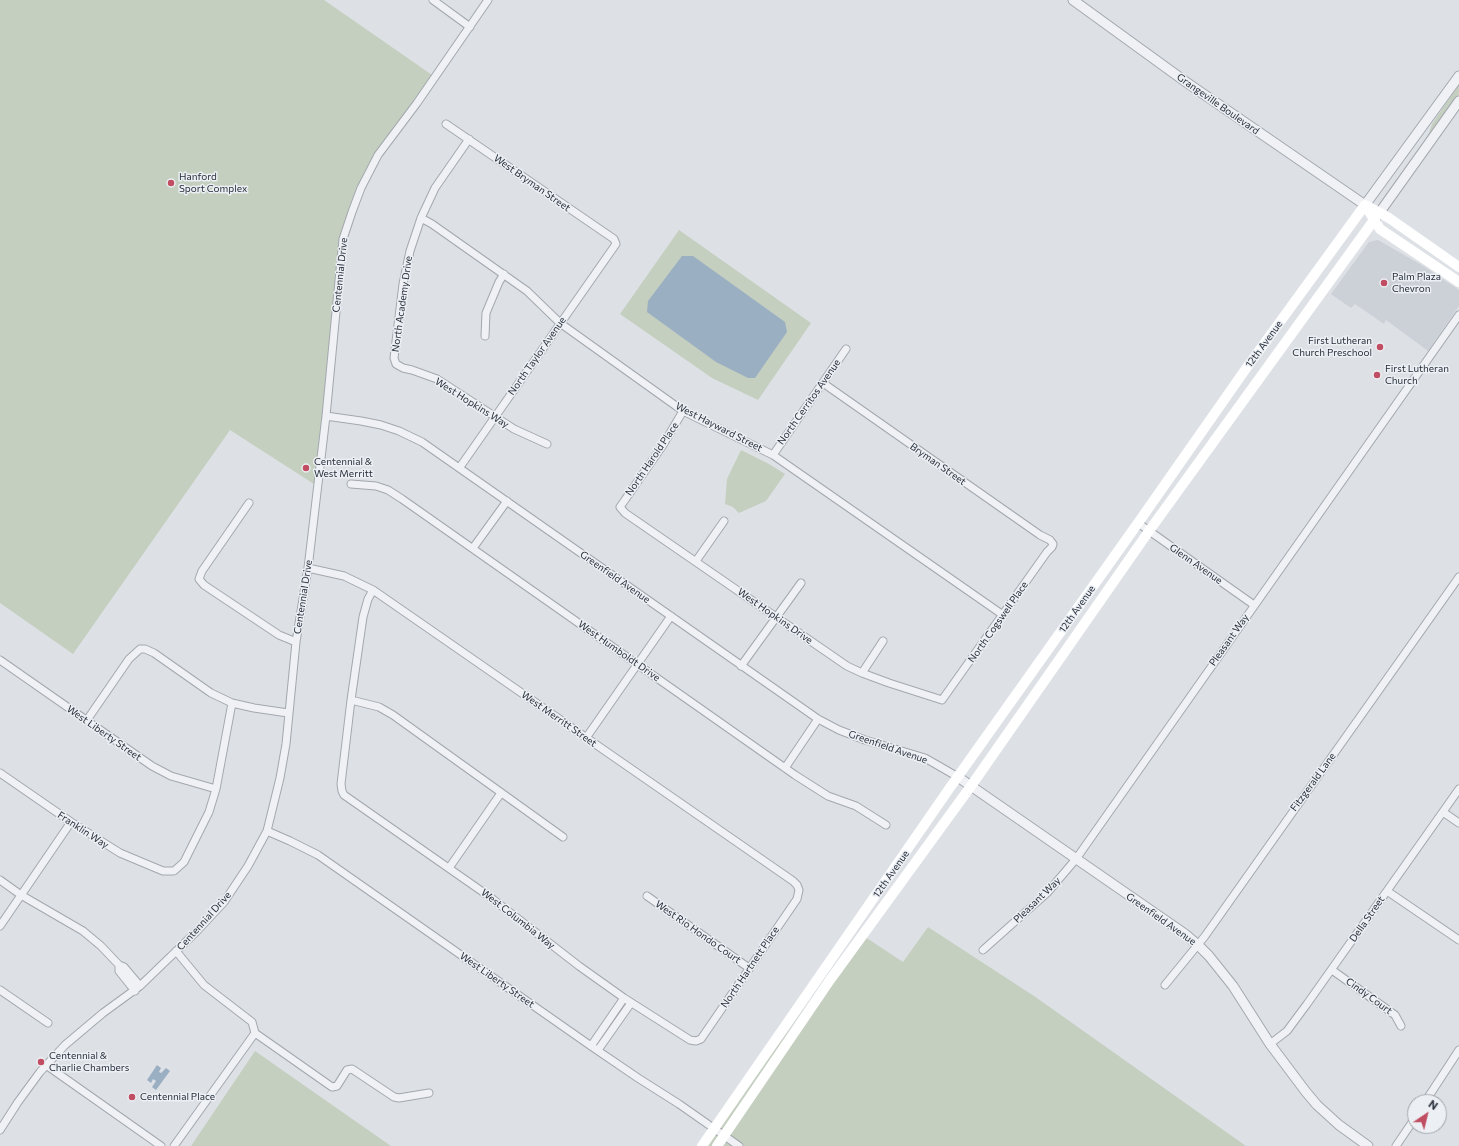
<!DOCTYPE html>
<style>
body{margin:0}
#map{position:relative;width:1459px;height:1146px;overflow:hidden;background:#dde1e6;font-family:Commissioner,sans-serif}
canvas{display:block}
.north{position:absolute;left:1407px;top:1094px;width:40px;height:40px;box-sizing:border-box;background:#ecf0f4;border:1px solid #9ea3aa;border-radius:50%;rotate:35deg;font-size:11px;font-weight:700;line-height:16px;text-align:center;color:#282f3b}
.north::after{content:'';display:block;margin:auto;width:14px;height:18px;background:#c04d61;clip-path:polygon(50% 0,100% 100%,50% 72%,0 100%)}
</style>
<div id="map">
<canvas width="1459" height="1146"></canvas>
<div class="north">N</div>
</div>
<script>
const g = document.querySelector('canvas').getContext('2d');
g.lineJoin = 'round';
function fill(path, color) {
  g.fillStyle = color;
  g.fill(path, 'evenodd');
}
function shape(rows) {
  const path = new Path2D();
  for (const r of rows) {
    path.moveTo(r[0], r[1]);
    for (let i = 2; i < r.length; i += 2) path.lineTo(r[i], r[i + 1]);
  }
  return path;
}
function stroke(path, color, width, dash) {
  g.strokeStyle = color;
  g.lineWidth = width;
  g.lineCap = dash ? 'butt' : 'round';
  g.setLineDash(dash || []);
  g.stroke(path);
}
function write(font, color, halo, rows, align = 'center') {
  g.font = font + ' Commissioner,sans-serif';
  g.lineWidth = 3;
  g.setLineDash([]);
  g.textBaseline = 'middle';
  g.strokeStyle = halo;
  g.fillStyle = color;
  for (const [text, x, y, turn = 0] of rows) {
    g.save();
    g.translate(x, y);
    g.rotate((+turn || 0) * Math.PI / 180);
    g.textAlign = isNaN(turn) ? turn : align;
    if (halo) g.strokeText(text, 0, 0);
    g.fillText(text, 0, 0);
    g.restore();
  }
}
fill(shape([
 [1378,240,1425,267,1459,290,1459,306,1428,351,1386,320,1384,324,1355,304,1351,308,1331,294,1369,242]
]), '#ccd0d7');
fill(shape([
 [0,0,324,0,435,77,378,155,343,239,317,486,230,430,73,654,0,603],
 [1459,84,1459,94,1429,136,1428,136,1432,124],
 [679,230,811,323,758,400,712,378,620,314],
 [741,450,769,464,785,474,766,501,739,513,733,507,725,504,727,479],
 [928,927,1034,996,1246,1146,707,1146,719,1127,859,933,903,962],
 [255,1051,391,1146,191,1146]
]), '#c4cfbf');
fill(shape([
 [682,256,693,256,785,322,787,332,755,378,748,378,716,362,647,312,648,301],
 [157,1065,161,1068,159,1072,161,1073,166,1068,170,1071,156,1090,152,1087,156,1081,153,1079,151,1083,147,1080]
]), '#9bafc3');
const minor = shape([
 [433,0,470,27],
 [446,124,614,239,616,244,460,467],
 [469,139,435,188,421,218,410,251,403,284,394,358,396,364,403,368,412,370,437,379,514,429,547,444],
 [421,218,432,224,527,291,560,323,683,411,773,455,1003,615],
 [485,336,486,313,499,282,504,274],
 [683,411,663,445,620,507,625,513,847,666,862,673,889,683,942,700,1047,552,1052,547,1053,544,1050,540,1040,535,823,383],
 [326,416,361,421,381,425,399,431,422,442,818,719,839,730,865,740,925,758,958,777],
 [773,455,846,349],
 [351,484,376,486,388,490,402,499,795,775,828,796,856,806,886,825],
 [249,503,202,571,199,579,204,585,279,635,296,642],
 [1138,523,1254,605],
 [473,548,507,501],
 [696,561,724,521],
 [308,568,344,576,373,590,793,881,797,885,799,890,797,899,701,1039,696,1041,690,1040,624,998,579,966,490,897,344,795,342,791,341,784,351,700,363,617,368,599,373,590],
 [0,660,152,766,171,776,216,789],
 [741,666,801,583],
 [862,673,883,641],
 [351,700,379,707,393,715,563,837],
 [87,720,129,659,140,649,145,649,154,653,211,693,232,703,254,708,288,713],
 [586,738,671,616],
 [785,768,818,719],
 [0,773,71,822,120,853,163,871,174,871,184,862,209,812,216,789,232,703],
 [1443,812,1459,823],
 [267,831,290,841,318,855,591,1046,638,1078,679,1104,739,1146],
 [449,868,501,793],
 [0,880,21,895,83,931,101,946,119,965,124,967,140,986],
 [1387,891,1459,940],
 [647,896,749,968],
 [0,926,71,822],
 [983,950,1047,893,1076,859,1459,315],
 [176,951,204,985,252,1022,255,1033,332,1087,337,1086,347,1070,352,1069,394,1097,399,1098,429,1093],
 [119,965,119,971,135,991],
 [1332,970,1395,1015,1401,1026],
 [1165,985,1205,936,1459,577],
 [0,990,48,1023],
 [1270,1044,1287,1031,1307,1004,1459,789],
 [591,1046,624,998],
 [598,1050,631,1003],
 [46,1065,161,1146],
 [1425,1102,1459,1050],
 [0,1130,18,1102,40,1072,65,1045,103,1013,140,986,196,932,224,902,248,866,267,831,280,778,286,744,296,642,308,568,326,416,343,239,352,212,361,188,378,155,417,103,488,0],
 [174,1146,255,1033],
 [1396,1146,1415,1118]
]);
const tertiary = shape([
 [1073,0,1186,82,1365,205,1459,76],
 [1375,219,1459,101],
 [958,777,1185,934,1199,946,1209,956,1233,986,1270,1044,1306,1092,1317,1105,1339,1125,1368,1146]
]);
stroke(minor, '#a3a8af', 9);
stroke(tertiary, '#a3a8af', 11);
stroke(minor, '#f0f1f4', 7);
stroke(tertiary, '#f0f1f4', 9);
stroke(shape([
 [1365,205,1380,229,1459,282],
 [1367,206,1389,218,1459,267],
 [702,1146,949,789,1138,523,1245,370,1365,205],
 [717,1146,830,980,971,786,1149,531,1374,220]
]), '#fff', 10);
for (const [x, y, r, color] of [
 [171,183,4,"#c04d61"],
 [1384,283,4,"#c04d61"],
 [1380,347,4,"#c04d61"],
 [1377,375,4,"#c04d61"],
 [306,468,4,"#c04d61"],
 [41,1062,4,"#c04d61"],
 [132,1097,4,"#c04d61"]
]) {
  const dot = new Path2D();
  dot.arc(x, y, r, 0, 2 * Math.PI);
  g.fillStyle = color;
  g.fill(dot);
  stroke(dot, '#ecf0f4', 1.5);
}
write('10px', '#282f3b', '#ecf0f4', [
 ["Grangeville Boulevard",1218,104,35],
 ["West Bryman Street",532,183,35],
 ["Centennial Drive",340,275,-84],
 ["North Academy Drive",402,304,-82],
 ["12th Avenue",1264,344,-54],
 ["North Taylor Avenue",537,356,-55],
 ["North Cerritos Avenue",809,402,-55],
 ["West Hopkins Way",472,403,32],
 ["West Hayward Street",719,427,27],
 ["North Harold Place",652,459,-56],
 ["Bryman Street",938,464,35],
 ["Glenn Avenue",1196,564,35],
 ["Greenfield Avenue",615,577,35],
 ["Centennial Drive",303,597,-81],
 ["12th Avenue",1077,609,-55],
 ["West Hopkins Drive",775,616,35],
 ["North Cogswell Place",998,622,-55],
 ["Pleasant Way",1229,640,-55],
 ["West Humboldt Drive",619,651,35],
 ["West Merritt Street",559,719,35],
 ["West Liberty Street",104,733,35],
 ["Greenfield Avenue",888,747,19],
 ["Fitzgerald Lane",1313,782,-54],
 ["Franklin Way",83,830,33],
 ["12th Avenue",891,874,-55],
 ["Pleasant Way",1037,900,-44],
 ["West Columbia Way",518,919,38],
 ["Greenfield Avenue",1161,919,35],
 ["Della Street",1367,919,-55],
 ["Centennial Drive",204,921,-48],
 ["West Rio Hondo Court",698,932,35],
 ["North Hartnett Place",750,967,-56],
 ["West Liberty Street",497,980,35],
 ["Cindy Court",1369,996,36]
]);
write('10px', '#282f3b', '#ecf0f4', [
 ["Hanford",179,177],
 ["Sport Complex",179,189],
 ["Palm Plaza",1392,277],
 ["Chevron",1392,289],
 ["First Lutheran",1372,341,"right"],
 ["Church Preschool",1372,353,"right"],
 ["First Lutheran",1385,369],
 ["Church",1385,381],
 ["Centennial &",314,462],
 ["West Merritt",314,474],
 ["Centennial &",49,1056],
 ["Charlie Chambers",49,1068],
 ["Centennial Place",140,1097]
], 'left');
</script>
